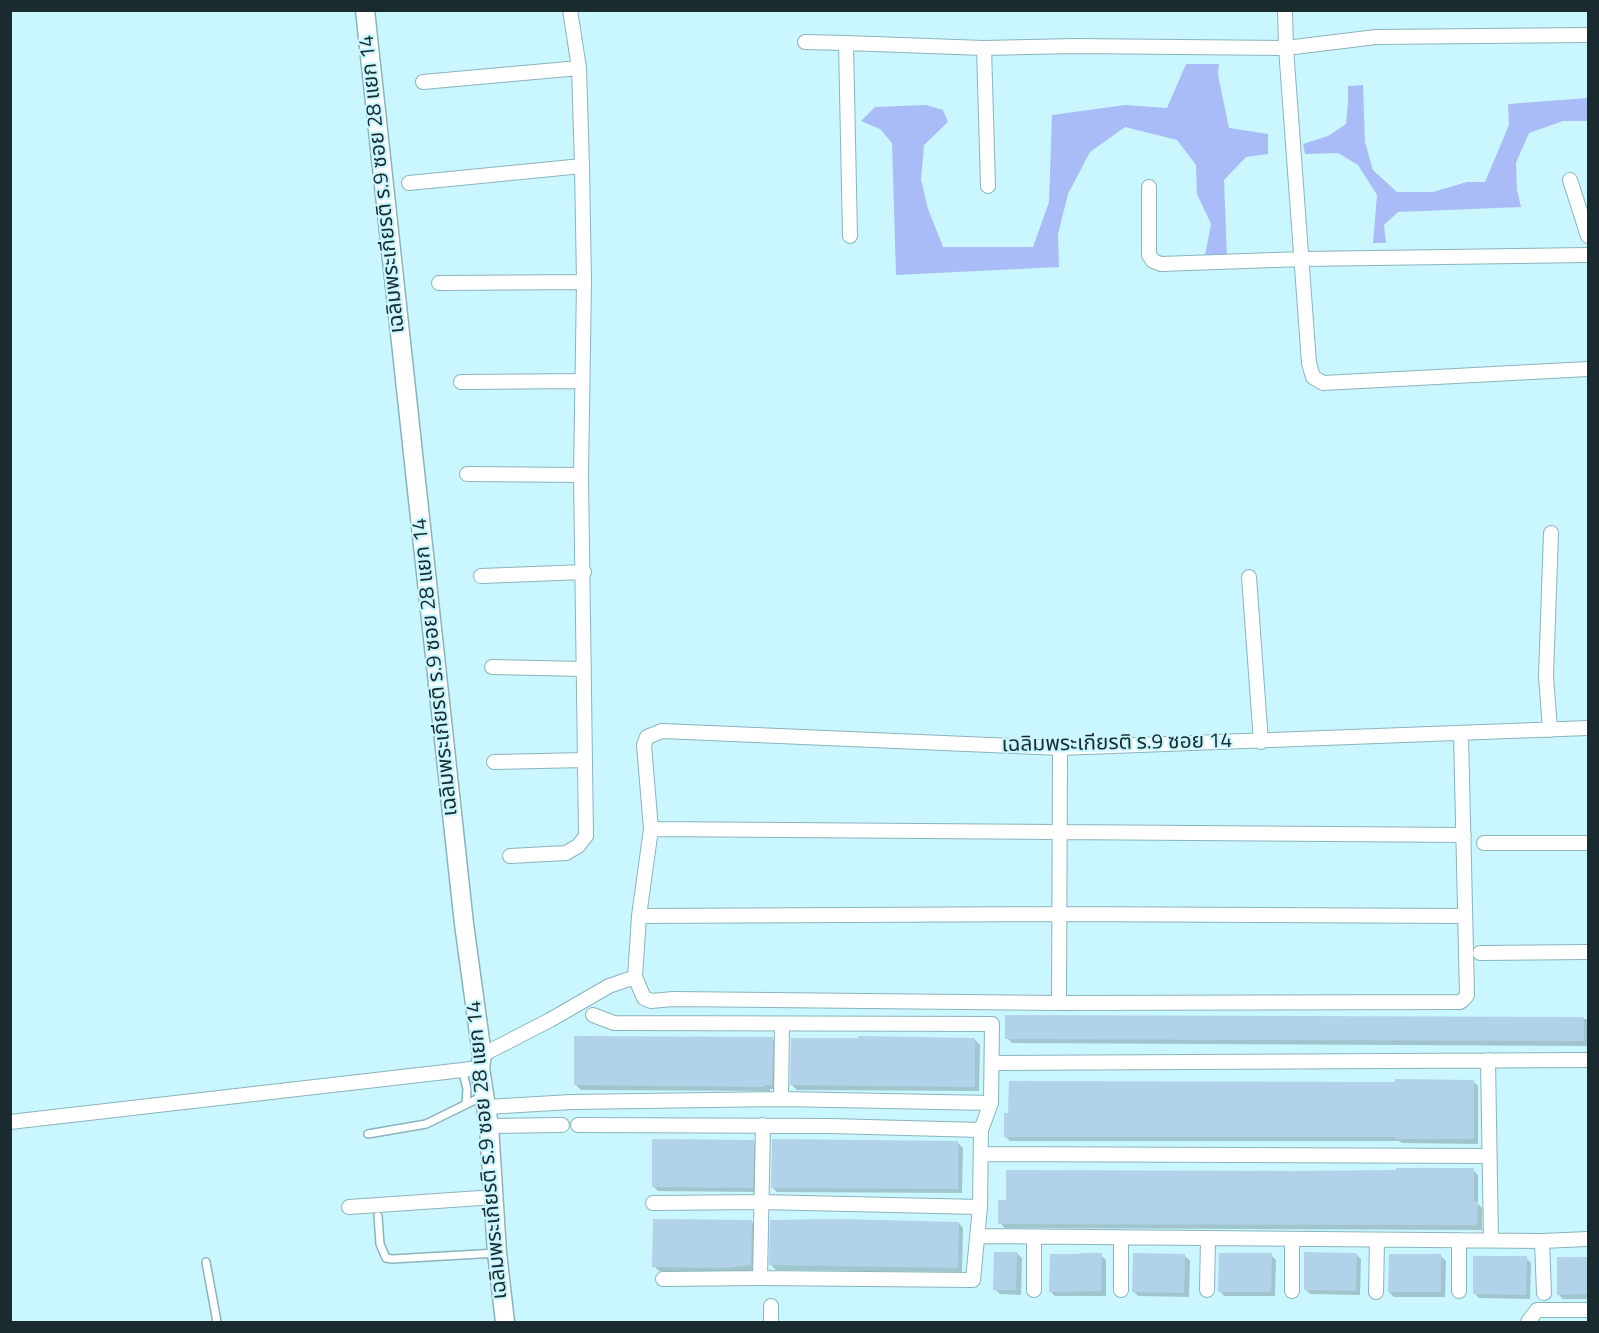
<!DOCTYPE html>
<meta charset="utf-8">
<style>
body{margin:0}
#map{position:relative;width:1599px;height:1333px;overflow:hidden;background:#caf7ff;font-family:"Titillium Web",sans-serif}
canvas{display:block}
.frame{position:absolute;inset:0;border:12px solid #192b2e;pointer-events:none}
</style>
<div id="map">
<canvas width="1599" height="1333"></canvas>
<div class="frame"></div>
</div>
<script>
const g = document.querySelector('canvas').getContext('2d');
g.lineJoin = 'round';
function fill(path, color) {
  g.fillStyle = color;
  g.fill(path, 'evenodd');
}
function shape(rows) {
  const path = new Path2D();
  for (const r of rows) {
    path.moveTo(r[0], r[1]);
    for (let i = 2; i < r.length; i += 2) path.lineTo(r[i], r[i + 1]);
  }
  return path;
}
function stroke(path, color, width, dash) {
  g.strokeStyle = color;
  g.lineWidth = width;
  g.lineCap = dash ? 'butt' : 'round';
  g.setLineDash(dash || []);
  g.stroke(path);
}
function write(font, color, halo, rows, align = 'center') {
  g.font = font + ' "Titillium Web","Noto Sans Thai",sans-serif';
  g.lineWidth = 4.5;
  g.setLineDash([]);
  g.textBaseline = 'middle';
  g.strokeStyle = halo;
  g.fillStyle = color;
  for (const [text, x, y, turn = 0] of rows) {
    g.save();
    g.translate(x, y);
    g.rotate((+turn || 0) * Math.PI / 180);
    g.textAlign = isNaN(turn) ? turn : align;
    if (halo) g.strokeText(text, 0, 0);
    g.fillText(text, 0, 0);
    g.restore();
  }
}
fill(shape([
 [1186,64,1219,64,1218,75,1229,128,1268,134,1268,154,1246,157,1224,180,1227,257,1205,255,1211,224,1197,194,1196,165,1177,140,1125,127,1090,152,1068,194,1058,234,1059,267,896,275,892,143,880,129,861,121,875,107,926,105,943,110,948,122,924,145,921,180,928,209,943,247,1033,247,1049,202,1052,115,1125,105,1167,108],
 [1363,85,1365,142,1373,170,1397,192,1433,192,1467,182,1485,182,1509,125,1508,104,1588,98,1588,121,1563,121,1529,133,1516,163,1517,190,1521,207,1398,212,1384,225,1386,243,1373,243,1377,195,1358,165,1338,153,1305,154,1303,144,1328,136,1346,124,1348,103,1348,86]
]), '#a9bcf8');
fill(shape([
 [1007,1017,1588,1019,1588,1046,1012,1043,1007,1038],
 [772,1039,777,1044,777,1089,770,1089,770,1091,581,1090,576,1085],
 [975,1040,980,1045,979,1091,797,1090,792,1085],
 [1473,1081,1478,1086,1478,1144,1402,1143,1399,1141,1010,1141,1005,1136,1397,1083],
 [753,1141,758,1146,757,1192,658,1191,653,1186],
 [958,1143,963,1148,962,1193,777,1192,772,1187],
 [1473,1170,1478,1175,1478,1204,1482,1208,1482,1230,1005,1228,1000,1223,1295,1172],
 [752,1222,756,1227,756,1270,730,1272,659,1271,654,1266],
 [959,1223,963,1228,962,1272,776,1270,771,1265],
 [1017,1253,1022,1258,1021,1295,1000,1294,995,1289],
 [1356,1254,1361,1259,1360,1295,1310,1294,1305,1289],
 [1101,1255,1106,1260,1106,1296,1055,1296,1050,1291],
 [1271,1255,1276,1260,1275,1296,1224,1296,1220,1291],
 [1185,1256,1190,1261,1189,1297,1138,1296,1133,1291],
 [1441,1256,1446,1261,1445,1297,1394,1297,1389,1292],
 [1526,1258,1531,1263,1530,1299,1479,1298,1474,1293],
 [1559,1258,1588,1258,1588,1299,1563,1299,1558,1294]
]), '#0003');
fill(shape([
 [1005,1015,1584,1017,1584,1041,1005,1039],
 [574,1036,773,1037,772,1085,765,1085,765,1087,574,1085],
 [858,1036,975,1038,975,1087,790,1085,791,1038,858,1038],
 [1395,1079,1474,1080,1474,1139,1395,1139,1395,1137,1004,1137,1004,1113,1008,1113,1009,1081,1395,1082],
 [652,1139,754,1140,753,1188,652,1187],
 [772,1139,958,1141,958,1189,771,1188],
 [1396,1168,1474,1168,1474,1201,1478,1201,1477,1225,998,1224,998,1200,1006,1200,1006,1170,1295,1171,1396,1170],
 [653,1219,752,1220,751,1265,724,1268,652,1267],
 [840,1219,959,1222,958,1268,769,1265,770,1220],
 [994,1252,1017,1252,1016,1290,993,1290],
 [1304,1252,1357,1253,1356,1291,1304,1290],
 [1079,1253,1102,1253,1101,1291,1049,1292,1050,1254,1079,1254],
 [1133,1253,1185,1254,1184,1293,1132,1292],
 [1219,1253,1272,1253,1271,1292,1218,1292],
 [1389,1254,1441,1254,1441,1292,1388,1292],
 [1473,1256,1527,1256,1526,1295,1473,1294],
 [1557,1257,1588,1257,1588,1294,1557,1295]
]), '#b2d2ea');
const lane = shape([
 [462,1069,467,1089,466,1104],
 [368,1134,426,1124,477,1099,481,1095],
 [378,1216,380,1244,386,1258,392,1259,497,1253],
 [206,1262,217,1322]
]);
const street = shape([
 [1285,10,1286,48,1309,363,1313,377,1323,383,1588,369],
 [805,42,846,43],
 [984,48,988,186],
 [423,82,579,68],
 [1570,180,1588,236],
 [409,183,582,166],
 [1149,187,1149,255,1153,261,1161,264,1302,259,1588,255],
 [850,236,846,43,984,48,1074,46,1286,48,1376,37,1588,35],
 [439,283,584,282],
 [461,382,582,381],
 [467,474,581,475],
 [481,576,584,572],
 [1249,577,1261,742],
 [492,667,584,669],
 [1550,730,1546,676,1551,533],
 [1461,734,1467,995,1464,999,1460,1002,1059,1003,673,999,651,1001,644,998,635,977,639,916,651,829,644,745,647,737,662,731,1060,748,1588,728],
 [494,762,585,760],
 [651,829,1464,835],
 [1484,843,1588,843],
 [510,856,566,853,578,846,586,836,581,475,584,282,582,166,579,68,570,10],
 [639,916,1060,914,1464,916],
 [1480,953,1588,952],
 [1059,1003,1060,748],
 [593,1015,614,1023,992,1024,991,1103,981,1130,980,1207,973,1280,760,1278,663,1279],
 [482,1055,550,1020,609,986,635,977],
 [1488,1060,1491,1240],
 [993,1063,1588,1060],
 [781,1099,782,1024],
 [487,1107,571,1102,781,1099,991,1103],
 [10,1122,480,1068],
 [578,1125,830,1126,981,1130],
 [489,1126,562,1125],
 [982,1154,1489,1156],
 [653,1203,760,1202,980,1207],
 [349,1207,495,1197],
 [978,1236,1542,1241,1588,1239],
 [1034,1238,1034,1290],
 [1459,1240,1459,1291],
 [1542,1241,1544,1293],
 [760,1278,763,1125],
 [1121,1290,1121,1239],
 [1207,1290,1208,1239],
 [1292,1291,1292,1239],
 [1376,1292,1377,1240],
 [771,1306,771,1322],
 [1528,1322,1537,1310,1588,1310]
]);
const secondary = shape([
 [365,10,464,924,482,1055,480,1068,489,1126,497,1253,505,1322]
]);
stroke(lane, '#89b4bb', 10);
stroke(street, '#89b4bb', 16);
stroke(secondary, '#89b4bb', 21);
stroke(lane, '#fff', 7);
stroke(street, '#fff', 14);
stroke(secondary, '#fff', 18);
write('21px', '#192b2e', '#caf7ff', [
 ["เฉลิมพระเกียรติ ร.9 ซอย 28 แยก 14",383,184,-96],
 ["เฉลิมพระเกียรติ ร.9 ซอย 28 แยก 14",436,667,-96],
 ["เฉลิมพระเกียรติ ร.9 ซอย 14",1117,744,-1],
 ["เฉลิมพระเกียรติ ร.9 ซอย 28 แยก 14",488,1150,-95]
]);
</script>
